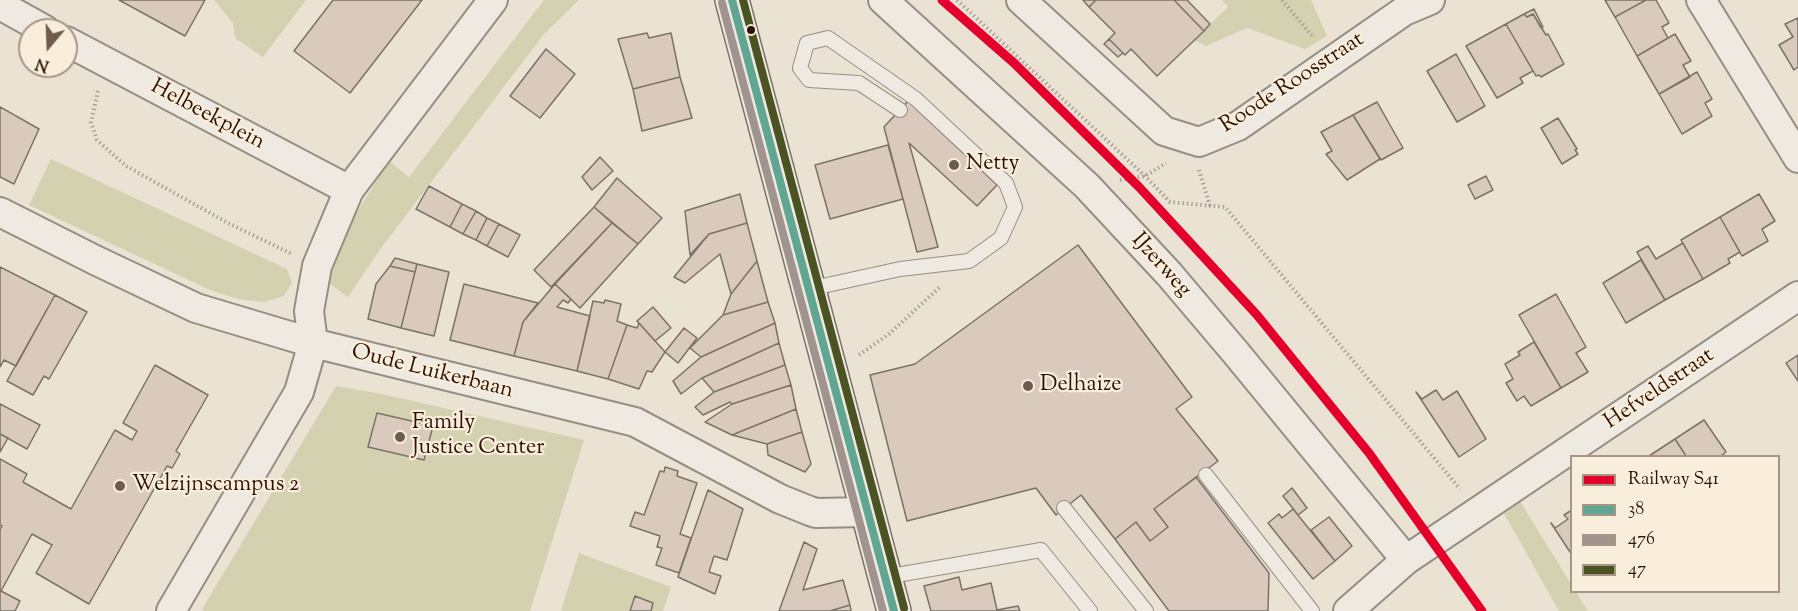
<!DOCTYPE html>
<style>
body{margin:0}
#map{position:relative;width:1798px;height:611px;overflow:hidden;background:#eae2d2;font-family:"Sorts Mill Goudy",serif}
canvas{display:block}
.legend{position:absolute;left:1570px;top:455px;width:210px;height:138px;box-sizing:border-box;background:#f8eedb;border:2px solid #a89685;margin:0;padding:8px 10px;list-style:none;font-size:18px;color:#2f1204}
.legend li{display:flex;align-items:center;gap:12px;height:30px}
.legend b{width:30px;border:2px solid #a89685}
.north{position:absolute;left:18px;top:18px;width:60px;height:60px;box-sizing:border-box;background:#f8eedb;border:2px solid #a89685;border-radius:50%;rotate:199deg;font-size:16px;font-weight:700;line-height:24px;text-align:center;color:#2f1204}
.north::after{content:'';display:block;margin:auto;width:21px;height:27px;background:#705b4c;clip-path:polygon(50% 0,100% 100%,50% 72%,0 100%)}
</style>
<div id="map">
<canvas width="1798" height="611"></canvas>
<ul class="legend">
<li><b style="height:8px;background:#e4002b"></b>Railway S41</li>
<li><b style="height:8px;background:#60a693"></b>38</li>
<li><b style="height:8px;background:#a1948e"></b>476</li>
<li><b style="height:8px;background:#4a5321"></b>47</li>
</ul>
<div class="north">N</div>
</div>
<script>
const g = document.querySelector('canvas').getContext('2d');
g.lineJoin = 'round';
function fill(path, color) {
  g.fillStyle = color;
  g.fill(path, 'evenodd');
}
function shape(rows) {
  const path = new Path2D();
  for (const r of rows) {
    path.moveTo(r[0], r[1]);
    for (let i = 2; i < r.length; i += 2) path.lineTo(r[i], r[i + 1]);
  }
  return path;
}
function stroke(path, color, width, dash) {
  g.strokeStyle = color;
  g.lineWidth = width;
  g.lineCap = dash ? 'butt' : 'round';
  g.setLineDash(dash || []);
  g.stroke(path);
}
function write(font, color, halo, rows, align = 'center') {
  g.font = font + ' "Sorts Mill Goudy",serif';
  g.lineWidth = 4.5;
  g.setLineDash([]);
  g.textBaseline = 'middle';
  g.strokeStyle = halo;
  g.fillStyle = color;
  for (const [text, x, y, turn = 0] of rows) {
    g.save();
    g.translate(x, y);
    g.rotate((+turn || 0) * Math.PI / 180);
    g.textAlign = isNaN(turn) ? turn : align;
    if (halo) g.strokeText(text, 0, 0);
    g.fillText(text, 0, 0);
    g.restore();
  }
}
fill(shape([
 [214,0,306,0,263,57,235,38,233,23],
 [544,0,579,0,544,34,381,248,348,297,326,281,327,266,350,223,389,161,409,177],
 [1222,0,1311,0,1327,36,1305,49,1247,28,1206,46,1194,40,1228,7],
 [51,159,287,269,292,283,284,296,264,302,238,299,210,290,29,205],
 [336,386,382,394,584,440,530,611,204,611,202,609],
 [1518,498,1571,584,1572,592,1576,592,1588,611,1559,611,1501,508],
 [579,553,671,587,663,611,561,611]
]), '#d3d1af');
const building = shape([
 [119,0,205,0,185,36,119,0],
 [333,0,422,0,350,93,294,51,333,0],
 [1083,0,1096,0,1089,7,1083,0],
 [1096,0,1174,0,1204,31,1157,76,1131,49,1125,55,1109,39,1115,33,1089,7,1096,0],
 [1174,0,1187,0,1210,24,1204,31,1174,0],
 [1605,0,1646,0,1615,17,1605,0],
 [1646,0,1656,0,1669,23,1662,27,1668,38,1637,56,1615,17,1646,0],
 [1534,9,1543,27,1541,28,1533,14,1527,17,1524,14,1534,9],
 [1524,14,1527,17,1533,14,1546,35,1548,34,1564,64,1541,77,1539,75,1536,76,1506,24,1524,14],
 [1798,18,1798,67,1794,70,1779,45,1793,37,1785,24,1798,18],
 [1506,24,1533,71,1520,78,1523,83,1497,98,1466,46,1506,24],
 [647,33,649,38,671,33,680,77,633,89,618,39,647,33],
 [1675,34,1691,61,1683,65,1690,77,1659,94,1637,56,1675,34],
 [1109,39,1123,53,1118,57,1104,44,1109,39],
 [546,49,575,74,540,118,510,96,546,49],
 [1456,54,1485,106,1457,122,1427,71,1456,54],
 [1697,72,1712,99,1705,103,1712,116,1682,134,1659,94,1697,72],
 [680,77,692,118,642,131,633,89,680,77],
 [908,101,997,185,977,206,909,143,938,247,917,252,884,127,908,101],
 [1377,102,1403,148,1381,160,1353,115,1377,102],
 [0,107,39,129,14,184,0,177,0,107],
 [1353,115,1380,159,1347,180,1326,154,1332,151,1321,132,1353,115],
 [1558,118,1577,149,1575,150,1578,154,1562,164,1541,128,1558,118],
 [888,145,903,199,830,219,815,165,888,145],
 [600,157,613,171,592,190,582,177,600,157],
 [1486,176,1493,190,1475,199,1468,185,1486,176],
 [617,178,662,218,638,244,594,207,617,178],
 [429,186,462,204,450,227,416,209,429,186],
 [740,194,747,223,709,234,690,255,685,211,740,194],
 [1759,194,1775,221,1762,229,1768,241,1742,256,1720,217,1759,194],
 [462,204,476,211,463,234,450,227,462,204],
 [594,207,612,223,551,287,534,270,594,207],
 [476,211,487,218,476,240,463,234,476,211],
 [1720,217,1740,252,1728,259,1730,263,1703,279,1681,240,1720,217],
 [487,218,499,224,487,246,476,240,487,218],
 [612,223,638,244,580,308,555,284,612,223],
 [747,223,757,261,731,294,720,254,685,283,674,277,709,234,747,223],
 [499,224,520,235,508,257,487,246,499,224],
 [1683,243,1703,279,1665,300,1637,252,1648,246,1656,259,1683,243],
 [1078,245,1192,397,1176,409,1218,461,1154,509,1168,527,1150,541,1136,522,1115,539,1081,495,1056,515,1036,488,907,521,870,375,915,364,1078,245],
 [395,258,417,264,415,272,390,266,395,258],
 [1641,260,1665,300,1626,323,1603,283,1641,260],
 [757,261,768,302,723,315,731,294,757,261],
 [417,264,449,272,434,336,401,328,417,264],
 [390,266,415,272,401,328,368,319,376,284,390,266],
 [0,267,55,295,16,366,4,360,0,367,0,267],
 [464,284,538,303,523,322,514,356,450,340,464,284],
 [555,284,571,299,568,303,563,300,557,307,590,316,577,371,514,356,523,322,555,284],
 [1556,294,1586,347,1576,353,1588,372,1561,388,1519,315,1556,294],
 [55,295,87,312,49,379,44,376,33,395,7,381,55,295],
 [605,300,621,304,617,321,627,325,608,379,577,371,593,301,604,303,605,300],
 [768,302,775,323,701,357,690,348,723,315,768,302],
 [653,307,671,328,655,341,637,321,653,307],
 [639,323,665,352,652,372,647,371,639,389,608,379,627,325,637,328,639,323],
 [775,323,779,343,702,378,681,394,673,381,701,357,775,323],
 [684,328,697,338,678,363,665,352,684,328],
 [1534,342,1561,388,1531,406,1524,396,1517,401,1506,383,1513,379,1505,364,1520,355,1518,352,1534,342],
 [779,343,785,365,714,392,702,378,779,343],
 [1798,355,1798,381,1786,363,1798,355],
 [155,365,208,395,176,451,180,454,172,468,167,466,89,604,36,573,52,545,32,534,1,591,20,601,15,611,0,611,0,529,2,526,0,525,0,459,27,474,23,482,71,509,115,430,132,440,137,431,123,423,155,365],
 [785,365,791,385,732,404,730,402,703,415,695,407,714,392,785,365],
 [791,385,796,409,732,435,705,422,732,404,791,385],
 [1436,390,1443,400,1457,391,1486,439,1459,457,1416,392,1422,399,1436,390],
 [0,404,40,425,27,449,0,434,0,404],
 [796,409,802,432,767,444,732,435,796,409],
 [377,413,433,426,424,460,368,447,377,413],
 [1704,420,1726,452,1721,456,1686,456,1675,439,1704,420],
 [802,432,811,464,805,472,768,455,767,444,802,432],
 [0,434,8,438,0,452,0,434],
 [1675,439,1686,456,1649,456,1675,439],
 [665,467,678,471,677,476,697,483,680,534,691,538,679,573,656,565,662,548,657,547,660,536,630,526,635,512,644,515,660,471,664,472,665,467],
 [1196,477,1269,573,1268,611,1169,611,1115,539,1136,522,1150,541,1168,527,1154,509,1196,477],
 [1292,488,1307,508,1298,515,1283,496,1292,488],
 [708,490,743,509,727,560,714,556,709,572,721,576,715,594,678,577,708,490],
 [1293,509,1335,561,1313,579,1268,523,1279,514,1282,518,1293,509],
 [1572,510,1572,555,1551,523,1555,528,1568,519,1564,515,1572,510],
 [1329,517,1352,546,1335,561,1311,530,1329,517],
 [804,542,817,549,803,590,843,580,850,605,830,611,779,611,804,542],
 [959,577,962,590,991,583,997,610,1018,606,1020,611,931,611,924,586,959,577],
 [635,596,653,603,651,611,630,611,635,596],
 [850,605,851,611,830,611,850,605]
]);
fill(building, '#d9cabd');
stroke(building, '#7b7268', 1.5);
const lane = shape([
 [809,289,900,269,969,261,1001,238,1015,207,1006,183,916,99,828,38,807,43,800,68,809,80,859,83,900,110],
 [1206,475,1312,611],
 [1064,508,1146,611],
 [885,577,1041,550,1090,611]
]);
const street = shape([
 [883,0,1087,186,1169,274,1236,353,1406,560],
 [1021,0,1164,131,1199,142,1238,126,1404,11,1430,0],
 [1701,0,1798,158],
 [0,5,45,30],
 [66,41,349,190],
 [0,212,95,260,196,308,313,343,635,422,780,499,810,511,816,513,867,512],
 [171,611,299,392,313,343,309,311,317,266,349,190,493,0],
 [1348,611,1406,560,1798,296]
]);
const secondary = shape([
 [732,0,894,611]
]);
stroke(lane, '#968e83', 16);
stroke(street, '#968e83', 32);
stroke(secondary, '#7b7268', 36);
stroke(shape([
 [957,0,1145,176,1170,202,1225,207,1460,489],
 [1282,0,1314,38],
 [98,91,91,122,97,140,126,166,228,223,292,254],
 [1199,170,1210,206],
 [1120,180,1145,176,1166,163],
 [859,355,889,334,940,287]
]), '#a9a19a', 4, [1.5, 3]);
stroke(lane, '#eeeae1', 14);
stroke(street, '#eeeae1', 28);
stroke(secondary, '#eeeae1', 33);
stroke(shape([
 [732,0,894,611]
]), '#60a693', 8);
stroke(shape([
 [722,3,883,611]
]), '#a1948e', 8);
stroke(shape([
 [743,0,904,608]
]), '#4a5321', 8);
stroke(shape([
 [942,0,1014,63,1139,187,1257,315,1369,453,1482,611]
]), '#e4002b', 9);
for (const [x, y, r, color] of [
 [751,30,5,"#2f1204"],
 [954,165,6,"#705b4c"],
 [1028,386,6,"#705b4c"],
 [400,437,6,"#705b4c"],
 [120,486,6,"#705b4c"]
]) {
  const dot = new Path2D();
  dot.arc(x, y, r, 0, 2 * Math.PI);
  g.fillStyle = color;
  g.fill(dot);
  stroke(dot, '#f8eedb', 2);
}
write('22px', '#2f1204', '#f8eedb', [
 ["Roode Roosstraat",1293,84,-33],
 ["Helbeekplein",207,116,28],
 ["IJzerweg",1160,266,48],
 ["Oude Luikerbaan",432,373,14],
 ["Hefveldstraat",1660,390,-34]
]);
write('22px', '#2f1204', '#f8eedb', [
 ["Netty",966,165],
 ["Delhaize",1040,386],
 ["Family",412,424],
 ["Justice Center",412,449],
 ["Welzijnscampus 2",132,486]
], 'left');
</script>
